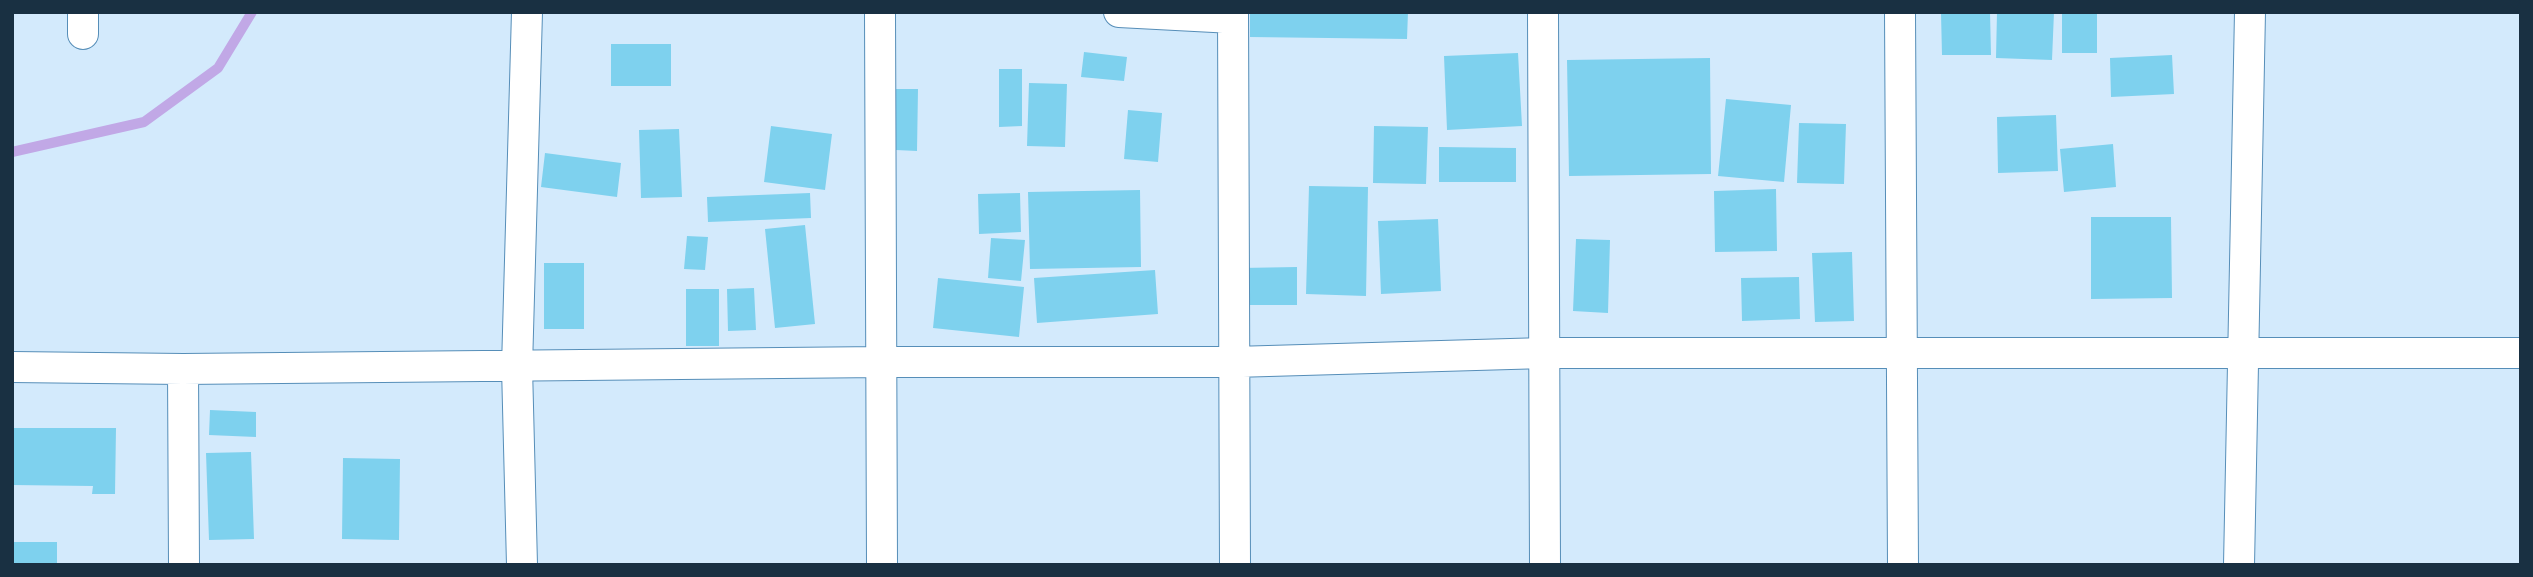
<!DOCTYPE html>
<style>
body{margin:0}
#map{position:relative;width:2533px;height:577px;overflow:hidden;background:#d3eafc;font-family:Manrope,sans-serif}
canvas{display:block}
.frame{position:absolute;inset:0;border:14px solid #193042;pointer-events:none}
</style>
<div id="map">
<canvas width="2533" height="577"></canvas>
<div class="frame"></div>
</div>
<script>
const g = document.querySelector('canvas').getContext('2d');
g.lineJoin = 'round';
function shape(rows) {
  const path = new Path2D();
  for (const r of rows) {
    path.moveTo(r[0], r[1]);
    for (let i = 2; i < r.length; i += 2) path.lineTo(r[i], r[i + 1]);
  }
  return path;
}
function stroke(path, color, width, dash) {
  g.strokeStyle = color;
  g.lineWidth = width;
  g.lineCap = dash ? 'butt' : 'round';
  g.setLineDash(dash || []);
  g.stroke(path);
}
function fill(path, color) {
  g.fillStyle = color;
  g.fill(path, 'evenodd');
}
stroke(shape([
 [12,152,144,122,218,68,252,12]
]), '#c1a8e6', 10);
fill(shape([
 [1250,12,1408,12,1407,39,1250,37],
 [1990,12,1991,55,1942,55,1941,13],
 [1997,12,2054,12,2052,60,1996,58],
 [2062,12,2097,12,2097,53,2062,53],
 [611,44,671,44,671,86,611,86],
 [1084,52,1127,57,1124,81,1081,77],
 [1518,53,1522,126,1447,130,1444,56],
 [2172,55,2174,94,2111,97,2110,58],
 [1710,58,1711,174,1569,176,1567,60],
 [999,69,1022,69,1022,126,999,127],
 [1029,83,1067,84,1065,147,1027,146],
 [896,89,918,89,917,151,896,150],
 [1726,99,1791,105,1784,182,1718,176],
 [1128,110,1162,113,1158,162,1124,159],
 [2056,115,2058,171,1998,173,1997,117],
 [1799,123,1846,124,1844,184,1797,183],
 [771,126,832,134,825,190,764,182],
 [1374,126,1428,127,1426,184,1373,183],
 [679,129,682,197,641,198,639,130],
 [2113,144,2116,187,2064,192,2060,149],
 [1439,147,1516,148,1516,182,1439,182],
 [545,153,621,163,617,197,541,187],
 [1309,186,1368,187,1366,296,1306,294],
 [1776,189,1777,251,1715,252,1714,191],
 [1140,190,1141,267,1030,269,1028,192],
 [810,193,811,218,708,222,707,197],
 [1020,193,1021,232,979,234,978,194],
 [2091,217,2171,217,2172,298,2091,299],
 [1438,219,1441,291,1381,294,1378,221],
 [805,225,815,324,775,328,765,229],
 [687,236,708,237,705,270,684,269],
 [991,238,1025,240,1021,281,988,278],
 [1576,239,1610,240,1608,313,1573,311],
 [1852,252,1854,321,1815,322,1812,253],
 [544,263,584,263,584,329,544,329],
 [1297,267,1297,305,1242,305,1241,268],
 [1155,270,1158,314,1037,323,1034,278],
 [1799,277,1800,319,1742,321,1741,278],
 [938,278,1024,287,1019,337,933,328],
 [754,288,756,330,728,331,727,289],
 [686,289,719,289,719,346,686,346],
 [210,410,256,412,256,437,209,435],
 [12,428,116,428,115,494,92,494,93,486,12,485],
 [251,452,254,539,209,540,206,453],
 [343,458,400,459,399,540,342,539],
 [12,542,57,542,57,565,12,565]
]), '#7ed1ee');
const street = shape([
 [880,12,882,565],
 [1119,12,1233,18],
 [1233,12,1235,565],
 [1543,12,1545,565],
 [1900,12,1903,565],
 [83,34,83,12],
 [12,367,183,369,881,362,1234,362,1545,353,2521,353],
 [183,369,184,565],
 [522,565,517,367,527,12],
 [2239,565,2250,12]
]);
stroke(street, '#568eb8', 32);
stroke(street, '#fff', 30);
</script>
